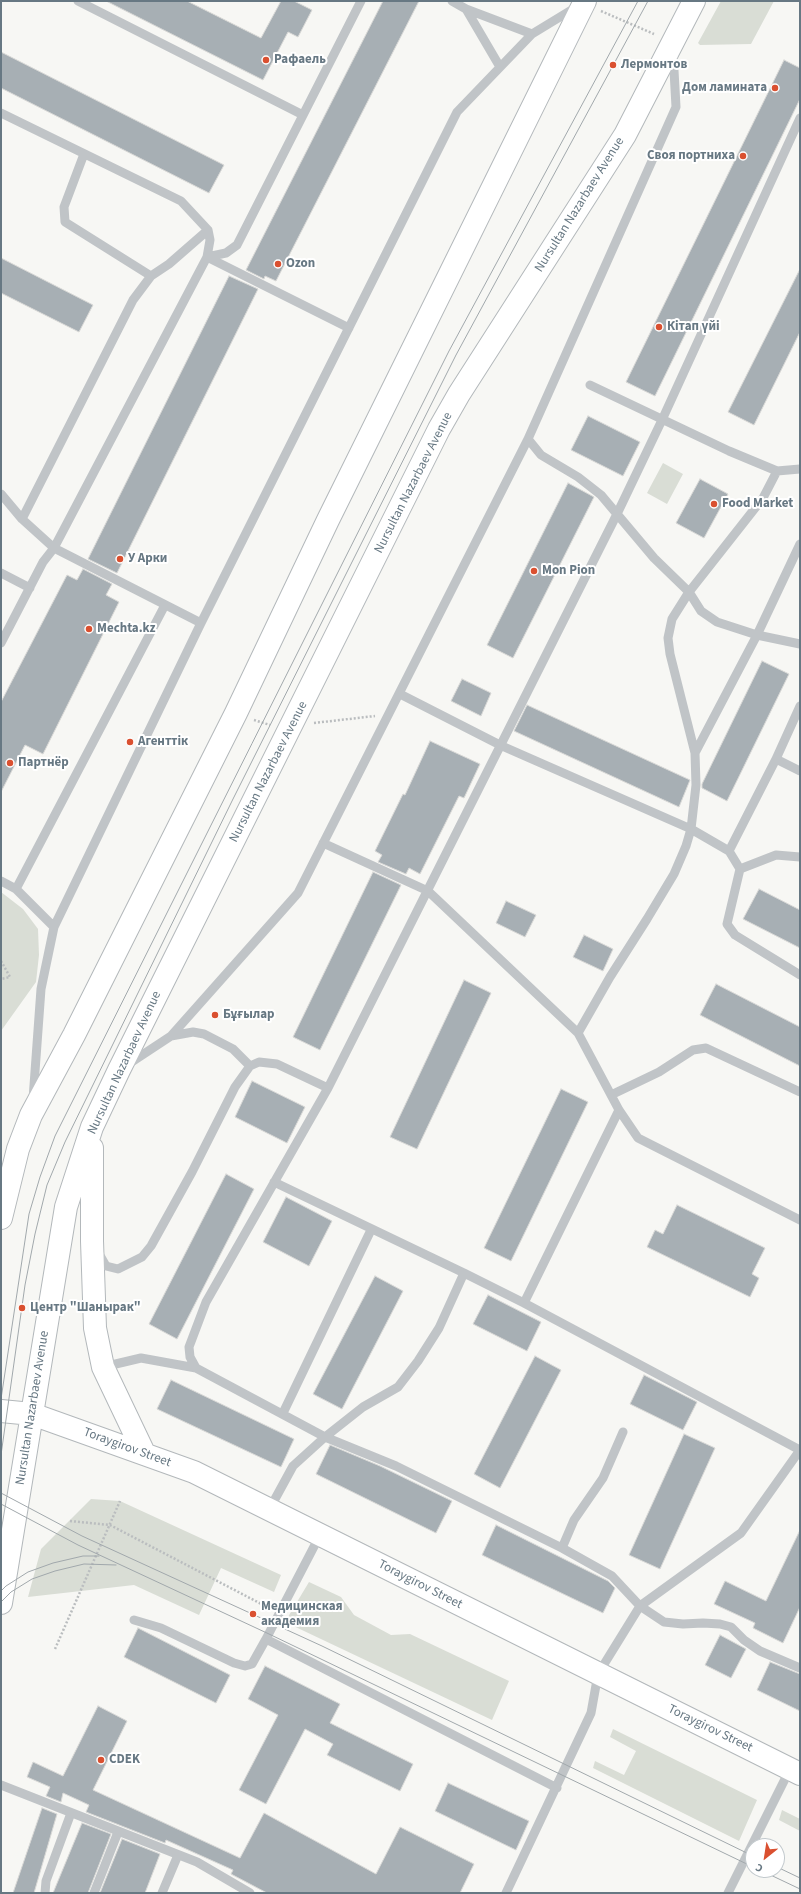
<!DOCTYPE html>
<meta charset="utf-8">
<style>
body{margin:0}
#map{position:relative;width:801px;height:1894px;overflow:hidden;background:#f7f7f4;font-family:"Source Sans 3",sans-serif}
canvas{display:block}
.frame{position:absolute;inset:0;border:2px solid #677883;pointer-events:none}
.north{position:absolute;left:745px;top:1838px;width:40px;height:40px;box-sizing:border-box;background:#fff;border:1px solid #c2c9cd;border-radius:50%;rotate:210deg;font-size:11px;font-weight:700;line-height:16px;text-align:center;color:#677883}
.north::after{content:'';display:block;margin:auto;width:14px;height:18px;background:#da5030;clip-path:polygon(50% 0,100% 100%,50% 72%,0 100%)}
</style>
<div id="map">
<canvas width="801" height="1894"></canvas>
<div class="frame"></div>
<div class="north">С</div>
</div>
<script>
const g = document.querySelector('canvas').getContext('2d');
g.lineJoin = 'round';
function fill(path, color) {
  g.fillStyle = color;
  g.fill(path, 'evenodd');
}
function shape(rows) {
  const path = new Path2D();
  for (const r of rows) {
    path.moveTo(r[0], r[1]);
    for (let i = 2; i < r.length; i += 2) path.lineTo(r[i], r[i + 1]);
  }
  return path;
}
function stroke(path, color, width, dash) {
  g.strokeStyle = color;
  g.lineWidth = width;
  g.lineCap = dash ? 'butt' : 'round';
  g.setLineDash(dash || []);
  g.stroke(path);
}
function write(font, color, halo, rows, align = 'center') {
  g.font = font + ' "Source Sans 3",sans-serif';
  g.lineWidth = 4;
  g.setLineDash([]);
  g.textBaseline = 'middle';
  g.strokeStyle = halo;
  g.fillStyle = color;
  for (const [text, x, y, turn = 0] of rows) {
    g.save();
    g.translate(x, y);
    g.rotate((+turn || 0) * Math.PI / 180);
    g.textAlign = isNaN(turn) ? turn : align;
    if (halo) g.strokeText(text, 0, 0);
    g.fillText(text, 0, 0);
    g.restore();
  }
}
fill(shape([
 [721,1,774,1,751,44,700,45,698,43],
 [663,463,683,474,667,504,647,493],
 [1,892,23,909,38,929,39,955,36,982,1,1031],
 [91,1499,120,1501,281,1575,274,1592,221,1568,199,1615,134,1585,28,1597,41,1549],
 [309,1582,341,1597,354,1615,391,1635,410,1634,509,1681,492,1720,285,1622],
 [613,1729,757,1800,739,1841,593,1768,595,1761,624,1775,636,1751,610,1737],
 [782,1810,800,1819,800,1831,779,1820]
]), '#d9ddd5');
const building = shape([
 [106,1,187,1,261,38,281,1,294,1,312,10,298,37,288,32,263,80,106,1],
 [383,1,419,1,276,281,265,276,264,279,246,270,383,1],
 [1,52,224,165,209,193,1,88,1,52],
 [784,60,800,68,800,99,655,396,626,382,784,60],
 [1,258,93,305,79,332,1,293,1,258],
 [800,269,800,332,754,425,728,412,800,269],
 [229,276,258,289,117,573,88,559,229,276],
 [588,416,640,442,623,476,571,450,588,416],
 [700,479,728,494,704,538,676,523,700,479],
 [568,483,594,497,513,658,487,645,568,483],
 [83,569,112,584,106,595,119,602,43,754,25,745,1,792,1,702,67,575,77,580,83,569],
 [762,661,789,674,727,801,702,788,702,784,762,661],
 [462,679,491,693,481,716,451,701,462,679],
 [527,705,690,780,679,807,514,731,527,705],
 [430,741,480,764,464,798,459,796,420,874,409,868,406,874,378,862,382,855,375,851,403,794,405,795,430,741],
 [373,872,401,885,320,1050,293,1037,373,872],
 [759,889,800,910,800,948,743,919,759,889],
 [506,901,536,915,525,937,496,923,506,901],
 [584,935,613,949,603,971,573,957,584,935],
 [464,980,491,993,417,1149,390,1137,464,980],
 [716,984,800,1027,800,1066,700,1015,716,984],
 [252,1081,305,1107,287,1143,235,1117,252,1081],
 [561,1089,588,1102,511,1261,484,1248,561,1089],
 [226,1174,254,1189,177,1339,149,1324,226,1174],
 [286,1197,332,1221,309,1266,263,1242,286,1197],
 [677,1205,765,1248,752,1274,759,1278,750,1297,647,1247,655,1230,663,1234,677,1205],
 [375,1276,403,1291,342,1409,313,1394,375,1276],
 [488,1295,541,1322,527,1351,473,1324,488,1295],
 [535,1356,561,1370,500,1488,474,1474,535,1356],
 [644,1375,697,1402,683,1430,630,1404,644,1375],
 [171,1380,294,1439,281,1467,157,1409,171,1380],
 [684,1434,715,1448,660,1569,629,1555,684,1434],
 [330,1445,380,1466,452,1501,436,1533,316,1474,330,1445],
 [496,1525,608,1581,615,1588,603,1613,482,1555,496,1525],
 [800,1530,800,1607,783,1643,753,1628,755,1623,714,1604,725,1581,766,1601,800,1530],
 [138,1628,230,1675,216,1703,124,1657,138,1628],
 [720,1635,746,1649,731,1678,705,1665,720,1635],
 [770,1662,800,1674,800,1711,757,1690,770,1662],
 [265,1666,340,1704,330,1723,413,1764,400,1791,327,1755,333,1744,305,1729,266,1804,239,1790,278,1715,248,1699,265,1666],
 [98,1706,127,1721,93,1790,240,1858,264,1813,376,1874,400,1827,474,1864,460,1893,267,1893,231,1874,233,1870,166,1840,165,1843,86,1812,89,1805,63,1793,61,1802,46,1796,50,1787,27,1777,33,1762,63,1776,98,1706],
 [448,1783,529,1821,516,1850,435,1811,448,1783],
 [42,1808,57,1814,34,1893,13,1893,42,1808],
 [82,1823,111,1834,88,1893,53,1893,82,1823],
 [122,1839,160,1854,145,1893,100,1893,122,1839]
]);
fill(building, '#a7afb4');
stroke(building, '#d8d8d6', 1);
const primary = shape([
 [92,1148,92,1241,95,1328,103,1367,144,1453],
 [1,1218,18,1149,31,1115,74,1035,236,713,328,520,585,1],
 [1,1411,32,1414,194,1472,800,1774],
 [1,1603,66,1207,92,1127,119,1070,439,429,459,394,625,135,694,1]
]);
stroke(primary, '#b3b8bb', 24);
stroke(shape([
 [601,11,654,34],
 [254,720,270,725],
 [314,723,375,716],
 [1,961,10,977,1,979],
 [70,1521,110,1525,269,1608],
 [55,1649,120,1501]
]), '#babdbf', 2.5, [2, 2]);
stroke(shape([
 [78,1,303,115],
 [452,1,466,9,500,67],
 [466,9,532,34],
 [1,113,181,201,208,230,210,240,207,257,54,548,43,562,1,643],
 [800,118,662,420,617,514,328,1088,206,1302,189,1347,190,1357,196,1368,325,1437,396,1466,562,1548,612,1576,640,1606,664,1622,683,1624,703,1623,720,1624,731,1627,744,1640,760,1651,800,1668],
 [84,154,64,207,65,222,151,276],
 [207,257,226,253,237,245,361,1],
 [207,257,349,328],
 [590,385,729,451,777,471,800,469],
 [528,439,541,455,578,477,601,495,654,558,689,592,701,611,717,622,757,635,800,644],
 [1,494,22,519,54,548,201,623],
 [22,519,133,300,151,276,169,264,208,230],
 [1,573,30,588],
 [400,694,502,746,691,829,729,851,740,869,727,924,735,935,800,975],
 [695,753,757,635,800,544],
 [776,759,800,771],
 [323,843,428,891,578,1033,619,1110,638,1138,800,1220],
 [729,851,776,759,800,706],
 [740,869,776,855,800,857],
 [1,881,16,889,54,927],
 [16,889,165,605],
 [578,1033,610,977,647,919,674,874,686,846,691,829,696,785,695,753,670,654,668,638,672,619,689,592,763,498,777,471],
 [171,1036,193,1032,204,1034,233,1049,250,1066],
 [127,1065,171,1036,298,893,528,439,676,107,673,52],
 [611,1095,659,1072,693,1050,706,1048,800,1092],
 [33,1099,41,989,54,927,201,623,457,112,532,34,578,6],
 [98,1252,106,1266,118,1269,142,1257,151,1246,192,1172,235,1087,250,1066,259,1062,277,1064,328,1088],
 [464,1273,524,1303,800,1450],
 [524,1303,619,1110],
 [103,1367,141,1358,196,1368],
 [283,1413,371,1230],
 [269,1510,293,1466,325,1437,363,1407,398,1387,418,1361,439,1328,464,1273,274,1182],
 [320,1535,266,1639,557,1788],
 [562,1548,574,1520,603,1478,623,1432],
 [134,1620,161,1628,234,1663,245,1666,252,1664,266,1639],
 [1,1785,197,1862,250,1893],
 [45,1893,46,1881,71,1813],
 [94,1893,118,1832],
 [162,1893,178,1855],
 [506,1893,591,1713,598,1674,640,1606,741,1533,800,1450],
 [728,1893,790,1769]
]), '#c0c4c7', 9);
stroke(primary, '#fff', 22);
stroke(shape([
 [1,1399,29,1214,40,1177,55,1136,449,351,638,1],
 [1,1455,25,1285,35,1234,47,1185,65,1142,233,799,456,355,648,1],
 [1,1493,82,1536,322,1646,753,1856],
 [1,1504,78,1545,269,1634,753,1867],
 [1,1591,6,1586,28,1572,53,1563,83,1556,99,1556],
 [1,1602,11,1592,32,1579,55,1571,84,1564,116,1565],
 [777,1867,800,1878],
 [760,1870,800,1889]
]), '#a1a8ac', 1);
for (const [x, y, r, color] of [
 [266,60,4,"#da5030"],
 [613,65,4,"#da5030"],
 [775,88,4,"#da5030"],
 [743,156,4,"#da5030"],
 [278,264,4,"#da5030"],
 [659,327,4,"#da5030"],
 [714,504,4,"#da5030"],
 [120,559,4,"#da5030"],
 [534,571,4,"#da5030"],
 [89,629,4,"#da5030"],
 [130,742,4,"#da5030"],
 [10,763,4,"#da5030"],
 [215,1015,4,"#da5030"],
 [22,1308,4,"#da5030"],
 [253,1614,4,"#da5030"],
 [101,1760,4,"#da5030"]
]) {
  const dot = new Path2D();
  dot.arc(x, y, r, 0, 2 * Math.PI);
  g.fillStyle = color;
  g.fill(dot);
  stroke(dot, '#fff', 1.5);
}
write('bold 13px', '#677883', '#fff', [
 ["Рафаель",274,60],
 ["Лермонтов",621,65],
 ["Дом ламината",767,88,"right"],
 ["Своя портниха",735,156,"right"],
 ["Ozon",286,264],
 ["Кітап үйі",667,327],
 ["Food Market",722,504],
 ["У Арки",128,559],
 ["Mon Pion",542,571],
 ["Mechta.kz",97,629],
 ["Агенттік",138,742],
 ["Партнёр",18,763],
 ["Бұғылар",223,1015],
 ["Центр \"Шанырак\"",30,1308],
 ["Медицинская",261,1607],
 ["академия",261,1622],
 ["CDEK",109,1760]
], 'left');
write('13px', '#677883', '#fff', [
 ["Nursultan Nazarbaev Avenue",580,205,-58],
 ["Nursultan Nazarbaev Avenue",414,483,-63],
 ["Nursultan Nazarbaev Avenue",269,772,-63],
 ["Nursultan Nazarbaev Avenue",125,1063,-65],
 ["Nursultan Nazarbaev Avenue",33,1408,-81],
 ["Toraygirov Street",127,1448,20],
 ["Toraygirov Street",420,1585,27],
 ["Toraygirov Street",710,1729,26]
]);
</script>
